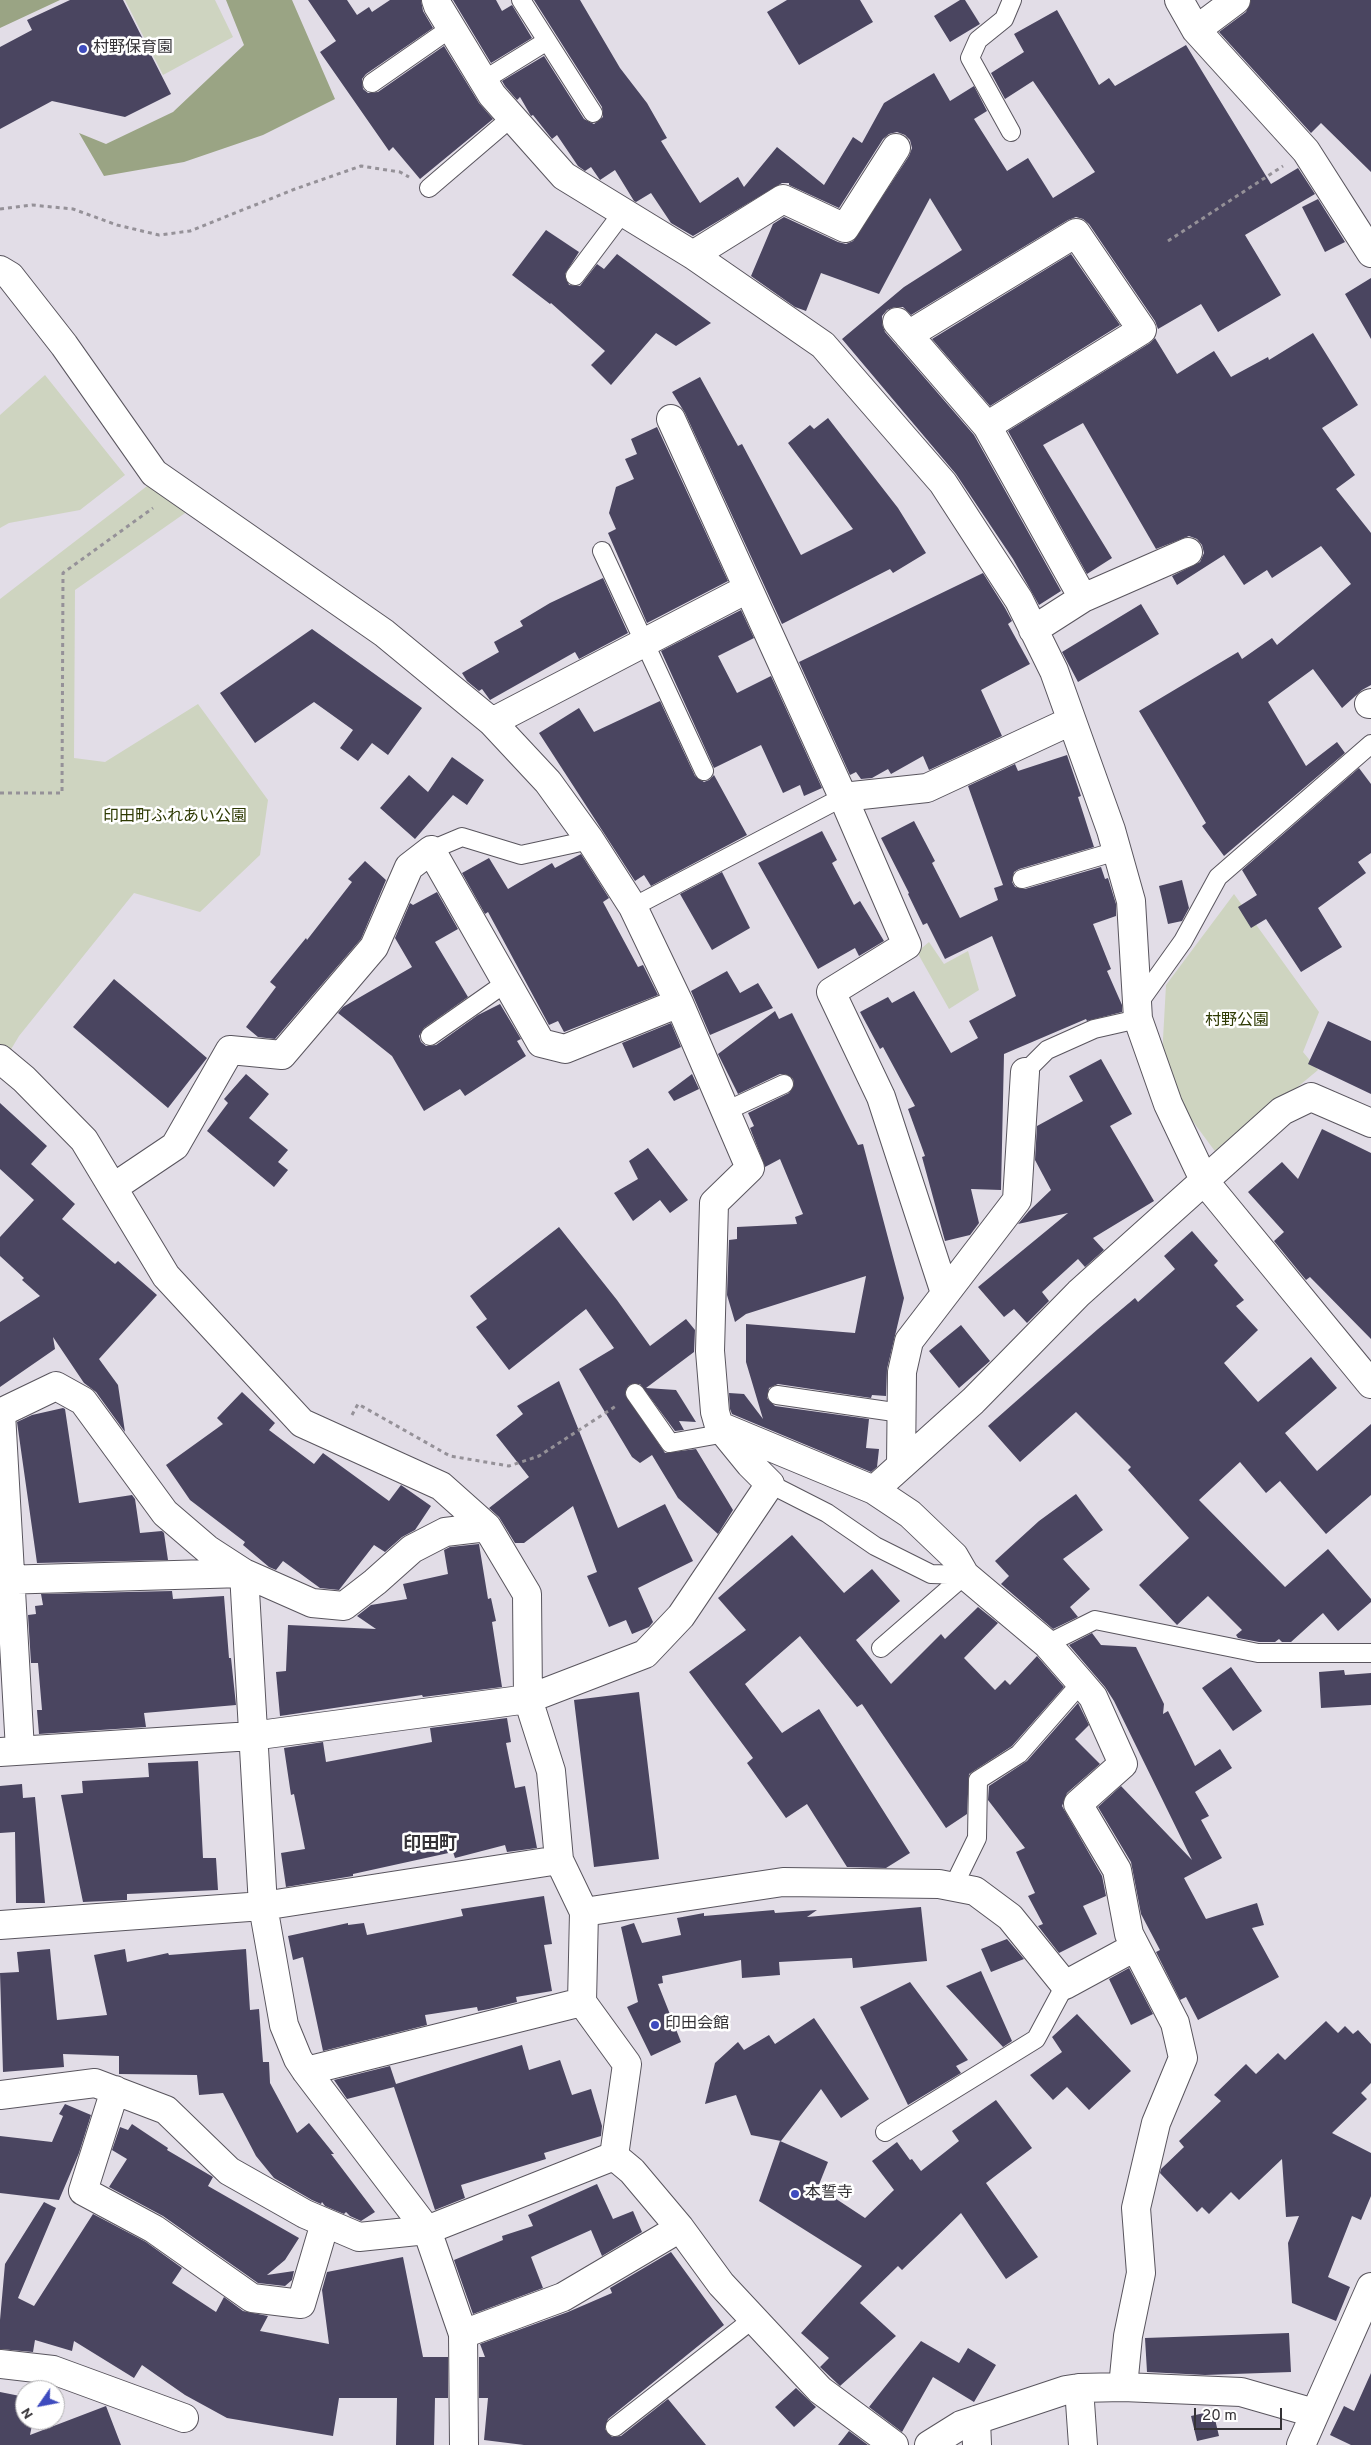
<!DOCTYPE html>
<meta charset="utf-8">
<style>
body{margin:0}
#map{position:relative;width:1371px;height:2445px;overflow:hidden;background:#e2dde7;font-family:Overpass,sans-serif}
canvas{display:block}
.north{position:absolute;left:15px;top:2380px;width:50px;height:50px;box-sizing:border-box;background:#fff;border:1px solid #aeadaf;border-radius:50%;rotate:237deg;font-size:14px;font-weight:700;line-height:20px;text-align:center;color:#343236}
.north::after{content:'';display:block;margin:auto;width:18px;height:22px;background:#3e4bbe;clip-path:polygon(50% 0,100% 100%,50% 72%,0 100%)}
.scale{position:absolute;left:1194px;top:2408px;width:88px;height:22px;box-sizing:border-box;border:2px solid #343236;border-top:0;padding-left:6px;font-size:15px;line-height:18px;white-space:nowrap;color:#343236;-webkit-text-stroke:4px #fff;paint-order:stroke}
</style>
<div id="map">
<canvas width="1371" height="2445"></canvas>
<div class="north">N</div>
<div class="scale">20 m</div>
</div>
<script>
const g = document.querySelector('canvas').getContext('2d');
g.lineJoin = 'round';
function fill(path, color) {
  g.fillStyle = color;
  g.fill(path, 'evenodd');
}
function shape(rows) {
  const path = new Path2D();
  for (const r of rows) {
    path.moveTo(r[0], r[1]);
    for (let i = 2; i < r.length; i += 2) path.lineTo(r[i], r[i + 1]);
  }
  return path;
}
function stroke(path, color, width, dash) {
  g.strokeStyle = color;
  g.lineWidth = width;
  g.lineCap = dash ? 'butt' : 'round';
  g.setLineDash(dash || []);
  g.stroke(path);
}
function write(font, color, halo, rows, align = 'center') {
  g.font = font + ' Overpass,"Noto Sans JP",sans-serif';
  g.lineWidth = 5;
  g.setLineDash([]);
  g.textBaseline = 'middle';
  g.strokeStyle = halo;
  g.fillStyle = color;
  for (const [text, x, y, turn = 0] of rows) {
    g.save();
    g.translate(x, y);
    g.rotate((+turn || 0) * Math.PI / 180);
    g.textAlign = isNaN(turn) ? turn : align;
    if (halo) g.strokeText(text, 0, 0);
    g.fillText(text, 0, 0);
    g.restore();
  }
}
fill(shape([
 [125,0,215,0,233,37,163,75],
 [45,375,125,475,80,510,9,523,0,528,0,415],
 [151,483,188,511,75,590,74,758,105,762,198,704,268,800,260,855,200,912,134,893,19,1036,7,1056,0,1050,0,599],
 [1234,894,1319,1012,1303,1052,1318,1070,1217,1154,1180,1104,1162,1057,1166,985],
 [929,942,944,964,968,951,979,990,949,1009,917,952]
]), '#ced4c0');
fill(shape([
 [0,0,60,0,0,28],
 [226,0,292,0,335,99,263,135,184,162,104,176,79,133,106,144,173,112,244,45]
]), '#9aa484');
fill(shape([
 [70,0,123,0,171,94,125,117,52,101,0,129,0,47,32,30,27,20],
 [308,0,347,0,357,15,369,7,372,12,390,0,421,0,423,11,433,28,366,74,362,79,363,89,368,93,378,92,444,46,479,103,493,119,420,179,393,147,389,151,320,52,336,41],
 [453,0,496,0,502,11,512,5,532,38,491,63],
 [534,0,580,0,620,68,647,103,667,138,661,141,700,203,738,177,744,187,777,147,824,185,853,137,862,143,884,103,934,73,950,101,974,86,987,111,974,119,1007,171,1028,158,1053,198,1095,172,1033,81,1005,99,991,73,1024,52,1014,34,1057,10,1099,85,1109,78,1115,86,1186,45,1271,184,1298,168,1315,194,1245,235,1281,295,1218,332,1201,304,1158,329,1155,321,1089,224,1083,219,1076,217,1068,220,911,315,903,307,895,307,887,310,882,316,882,324,885,332,974,435,1061,591,1039,605,1013,559,956,474,842,339,904,287,962,250,930,198,879,294,821,273,806,311,795,307,751,276,773,224,784,217,838,242,846,244,853,241,909,156,912,148,910,140,905,135,897,132,889,134,883,139,839,208,789,185,789,183,782,183,693,236,671,223,651,193,636,202,634,201,615,170,600,180,591,167,585,171,578,166,557,135,552,139,533,115,531,116,520,97,517,100,505,86,502,81,544,56,584,119,594,124,603,117,602,107],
 [787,0,860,0,873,22,799,65,767,12],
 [960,0,965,0,980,24,950,42,934,16],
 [1251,0,1371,0,1371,172,1321,123,1311,133,1219,32,1246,12],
 [1318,199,1345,242,1325,252,1302,207],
 [546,230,579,252,565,274,569,285,580,286,597,264,604,269,617,254,711,323,676,346,656,333,611,385,591,365,605,351,551,303,550,304,512,275],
 [1071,254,1120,325,990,406,932,339],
 [1371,278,1371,339,1345,294],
 [1313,333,1358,405,1322,428,1355,475,1336,489,1371,533,1371,685,1362,690,1342,708,1313,669,1268,702,1306,766,1337,742,1345,753,1224,856,1202,826,1206,823,1139,711,1238,652,1242,659,1272,638,1277,645,1351,584,1321,546,1272,578,1267,570,1244,585,1224,555,1177,585,1172,576,1200,562,1204,553,1202,545,1197,539,1189,536,1156,549,1083,423,1043,445,1112,558,1087,574,1008,431,1150,343,1155,338,1177,374,1214,351,1231,377,1268,357,1269,360],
 [700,377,738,446,742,444,801,555,853,529,788,443,810,425,814,429,828,418,898,508,926,553,893,573,890,569,782,624,685,413,672,392],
 [657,427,728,581,647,623,608,533,616,529,609,513,616,487,634,479,625,459,637,454,631,439],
 [983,573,1005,608,1012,621,1008,624,1030,664,981,690,1002,736,929,770,923,756,891,774,888,769,872,778,861,779,856,772,850,775,799,662],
 [603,578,628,633,579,659,575,652,490,700,482,689,479,691,467,681,462,673,499,652,494,642,523,626,520,621,550,603],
 [1141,604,1159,634,1078,682,1062,652],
 [741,610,754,638,718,656,737,693,771,676,822,788,804,796,800,785,783,793,761,745,714,768,661,651],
 [312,629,422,708,388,755,372,743,358,761,340,748,353,730,314,702,255,743,220,693],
 [660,701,695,776,704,782,709,780,714,775,747,835,651,886,644,875,635,881,539,733,579,708,594,732],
 [1067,755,1081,796,1078,797,1094,847,1019,869,1014,872,1012,882,1015,887,1025,889,1101,867,1105,879,1108,878,1116,904,1116,916,1093,924,1111,969,1107,971,1122,1005,1122,1012,1087,1021,1086,1019,1004,1054,1001,1190,971,1189,979,1223,970,1235,945,1241,922,1157,925,1156,908,1109,915,1106,883,1047,880,1049,860,1012,888,997,892,1003,914,991,951,1053,978,1038,969,1021,1016,996,992,936,945,959,927,923,923,925,908,894,909,893,881,838,914,821,935,861,932,863,960,918,998,900,994,888,1003,885,968,786,1015,764,1018,771],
 [452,757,484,780,467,805,453,795,415,839,380,808,409,775,428,792],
 [1359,768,1371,784,1371,853,1358,862,1366,873,1318,908,1342,947,1301,972,1266,919,1251,928,1238,907,1257,895,1242,870],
 [822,831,837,860,832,863,854,905,860,901,884,941,859,956,855,948,818,969,758,863],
 [581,854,609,898,603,902,638,967,643,965,658,995,564,1032,558,1021,549,1025,488,912,485,914,462,873,489,858,508,889,552,863,555,868],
 [365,861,386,880,361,939,275,1039,258,1037,246,1027,276,987,270,982,306,938,307,940,352,882,348,879],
 [722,872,750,928,712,950,680,894],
 [1182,880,1189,908,1182,921,1168,924,1159,886],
 [437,892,458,929,435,942,468,997,424,1028,419,1036,421,1042,426,1046,436,1045,478,1015,500,1004,521,1039,517,1041,526,1056,465,1096,460,1089,424,1111,392,1056,338,1013,343,1007,412,967,395,938,410,903,413,905],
 [727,971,740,993,758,983,773,1008,710,1035,691,991],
 [114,979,207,1058,168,1108,73,1027],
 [775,1011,779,1019,792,1013,858,1145,863,1144,904,1298,887,1369,886,1396,872,1395,871,1398,778,1384,769,1388,767,1398,775,1406,869,1419,866,1448,879,1449,877,1467,871,1472,732,1414,730,1409,729,1393,744,1394,763,1419,746,1362,746,1324,855,1333,866,1276,746,1314,735,1322,727,1295,729,1240,737,1239,737,1227,797,1224,795,1217,803,1214,780,1159,765,1167,750,1128,754,1126,748,1113,789,1093,794,1085,793,1079,785,1074,780,1074,738,1094,718,1054],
 [1328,1021,1371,1041,1371,1094,1308,1064],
 [671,1023,681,1047,633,1068,622,1043],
 [1101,1059,1132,1114,1110,1126,1154,1201,1093,1238,1104,1250,1085,1267,1078,1259,1042,1292,1049,1301,1027,1323,1014,1309,1004,1317,978,1287,1068,1213,1018,1224,1029,1211,1051,1190,1035,1160,1037,1126,1083,1101,1069,1076],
 [246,1074,269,1094,249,1118,288,1150,278,1162,288,1170,274,1187,207,1131,228,1103,224,1099],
 [692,1074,699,1089,674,1101,668,1092],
 [0,1103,47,1146,31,1164,75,1204,62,1219,115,1264,118,1261,157,1295,99,1359,118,1385,125,1432,96,1392,84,1383,53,1337,55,1349,0,1387,0,1322,40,1296,22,1280,24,1278,0,1256,0,1237,34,1200,0,1169],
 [1322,1129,1371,1153,1371,1339,1310,1277,1306,1280,1274,1241,1284,1232,1248,1192,1282,1162,1298,1179],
 [648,1148,688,1200,670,1213,660,1200,633,1221,614,1193,638,1179,629,1161],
 [559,1227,617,1300,650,1346,686,1319,695,1330,694,1352,646,1388,676,1390,696,1422,679,1421,684,1430,675,1431,640,1384,629,1385,625,1394,665,1453,696,1449,733,1510,718,1534,678,1498,652,1455,640,1463,632,1457,579,1369,614,1348,586,1309,509,1370,476,1327,487,1319,470,1296],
 [1192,1231,1218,1261,1214,1265,1244,1300,1236,1306,1258,1330,1224,1363,1258,1402,1311,1357,1337,1388,1285,1433,1317,1471,1371,1424,1371,1495,1326,1534,1280,1481,1266,1493,1240,1462,1199,1500,1285,1587,1328,1549,1371,1599,1371,1602,1338,1631,1323,1613,1291,1642,1282,1642,1279,1639,1275,1642,1259,1642,1238,1638,1236,1635,1242,1630,1208,1596,1177,1625,1139,1585,1189,1538,1128,1470,1131,1467,1076,1412,1020,1462,988,1426,1098,1329,1135,1298,1138,1302,1175,1269,1164,1256],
 [961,1325,990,1361,959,1388,929,1351],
 [559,1381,618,1528,665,1504,693,1561,638,1588,653,1622,649,1627,632,1634,626,1620,609,1627,587,1576,597,1572,573,1506,524,1543,515,1543,499,1517,489,1508,529,1477,496,1435,523,1414,517,1406],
 [242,1392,275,1423,269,1430,314,1464,323,1453,389,1501,401,1485,431,1506,415,1530,402,1537,385,1552,374,1545,339,1590,320,1588,283,1561,276,1570,269,1567,243,1545,245,1542,190,1500,166,1465,223,1424,217,1418],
 [63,1408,65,1409,79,1503,132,1495,135,1499,140,1533,162,1531,164,1533,168,1560,37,1563,17,1422,32,1415],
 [1076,1494,1103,1530,1063,1559,1090,1589,1070,1607,1078,1617,1053,1629,1001,1584,1009,1576,995,1561,1039,1521],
 [792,1535,844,1593,872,1569,900,1601,856,1640,891,1684,941,1634,945,1639,978,1607,998,1623,964,1658,995,1690,1005,1680,1010,1685,1037,1656,1064,1687,1012,1746,969,1774,967,1814,946,1828,862,1704,857,1707,800,1636,745,1684,782,1733,819,1709,910,1853,886,1868,847,1867,807,1804,786,1818,747,1763,753,1758,689,1672,746,1630,718,1598],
 [479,1544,488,1599,491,1598,496,1621,492,1622,502,1687,423,1697,422,1695,280,1716,276,1672,286,1671,288,1625,376,1629,357,1616,371,1605,407,1599,403,1584,448,1574,444,1550,450,1547],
 [172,1591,173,1599,224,1596,229,1658,231,1658,236,1705,144,1713,146,1727,39,1734,37,1710,42,1710,38,1663,31,1663,28,1615,36,1614,35,1606,43,1605,41,1594],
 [1092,1633,1101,1645,1136,1647,1164,1704,1163,1714,1168,1711,1195,1766,1220,1749,1232,1768,1195,1792,1209,1816,1201,1820,1222,1858,1184,1878,1206,1919,1257,1903,1264,1925,1252,1928,1279,1977,1198,2020,1186,1997,1180,2000,1156,1952,1160,1950,1141,1914,1131,1862,1098,1807,1121,1786,1192,1860,1114,1701,1105,1687,1069,1645],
 [1231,1667,1262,1711,1233,1731,1202,1688],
 [1344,1670,1345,1675,1371,1673,1371,1705,1321,1708,1319,1672],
 [639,1692,659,1859,594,1867,574,1700],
 [1078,1703,1089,1725,1075,1739,1100,1764,1067,1793,1062,1806,1102,1876,1106,1896,1083,1906,1097,1934,1059,1953,1038,1926,1043,1924,1028,1896,1035,1893,1016,1852,1025,1848,988,1800,989,1786,1027,1761],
 [507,1718,511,1742,506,1743,515,1788,525,1786,537,1848,507,1852,505,1845,455,1858,453,1852,353,1874,353,1876,286,1887,281,1853,305,1849,294,1794,291,1795,284,1748,323,1742,326,1762,432,1742,430,1728],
 [198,1761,203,1858,216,1858,218,1890,127,1894,127,1900,83,1902,61,1795,83,1793,82,1781,149,1777,148,1763],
 [22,1784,23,1798,35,1797,45,1903,16,1903,15,1832,0,1833,0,1786],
 [544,1896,552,1944,544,1945,552,1991,516,1997,517,2002,489,2009,478,2011,477,2007,425,2015,427,2025,323,2051,303,1957,293,1960,288,1936,348,1923,348,1925,364,1923,367,1935,463,1916,461,1909],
 [921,1907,927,1961,853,1968,852,1958,779,1962,780,1975,742,1978,741,1960,662,1976,663,1983,658,1984,681,2042,651,2056,627,2007,638,2002,621,1927,634,1923,642,1943,681,1935,677,1918,704,1913,704,1916,774,1910,775,1913,817,1910,807,1917],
 [1007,1939,1024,1959,991,1972,981,1949],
 [50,1949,57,2020,107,2015,94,1955,125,1949,127,1962,168,1953,169,1955,246,1949,250,2010,259,2009,263,2062,269,2062,270,2083,297,2133,309,2123,334,2154,331,2154,375,2212,361,2221,350,2216,346,2212,344,2214,325,2206,322,2202,321,2204,312,2200,274,2178,256,2156,223,2093,199,2095,197,2075,119,2074,119,2056,63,2054,64,2067,3,2072,0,1973,19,1972,17,1952],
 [1129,1968,1153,2014,1131,2025,1109,1979],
 [981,1971,1012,2041,1003,2047,946,1986],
 [910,1982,968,2060,956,2066,961,2073,908,2105,860,2007],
 [1077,2014,1131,2071,1089,2110,1067,2087,1053,2100,1030,2075,1062,2052,1052,2037],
 [814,2018,869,2099,841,2118,821,2089,781,2141,751,2135,736,2095,705,2104,715,2063,738,2042,744,2050,769,2035,775,2044],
 [1326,2021,1338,2033,1345,2026,1353,2034,1358,2030,1371,2044,1371,2083,1361,2093,1367,2099,1332,2133,1371,2153,1371,2196,1361,2220,1352,2216,1328,2277,1350,2287,1336,2321,1292,2303,1288,2243,1299,2216,1286,2217,1282,2159,1239,2200,1231,2192,1209,2214,1202,2207,1197,2212,1160,2173,1161,2169,1184,2147,1179,2141,1221,2101,1214,2095,1246,2064,1256,2074,1278,2053,1285,2060],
 [522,2045,529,2070,560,2060,572,2095,591,2089,602,2126,601,2136,544,2153,546,2159,461,2185,465,2198,435,2210,394,2087,347,2099,334,2080,390,2066,396,2084],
 [996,2100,1032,2148,986,2183,1038,2257,1006,2279,961,2213,902,2270,898,2266,860,2303,896,2336,840,2386,820,2367,829,2358,801,2333,862,2266,759,2201,780,2141,828,2162,818,2187,865,2218,894,2190,872,2161,897,2142,910,2160,912,2159,921,2171,959,2141,952,2131],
 [65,2104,91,2115,79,2153,59,2200,0,2193,0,2136,52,2142,63,2116,59,2114],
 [132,2124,168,2148,167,2150,213,2177,208,2186,299,2238,285,2260,267,2275,294,2271,292,2280,285,2286,258,2283,163,2216,109,2187,127,2159,112,2150,120,2127,128,2130],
 [597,2184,613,2219,633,2211,642,2232,602,2256,591,2230,531,2257,543,2288,473,2314,454,2260,503,2240,502,2236,533,2226,528,2215],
 [44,2202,56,2208,18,2298,34,2306,93,2214,146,2242,182,2268,172,2283,216,2312,224,2297,243,2311,268,2316,260,2331,329,2344,322,2290,327,2272,403,2257,423,2357,448,2357,448,2398,435,2398,434,2445,396,2445,397,2398,339,2398,333,2436,227,2418,185,2395,142,2365,134,2378,74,2341,72,2351,35,2340,33,2352,0,2349,0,2320,5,2264],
 [671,2252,724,2325,608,2419,605,2429,612,2437,621,2436,668,2399,706,2445,524,2445,484,2440,488,2398,479,2398,479,2357,485,2357,480,2344,568,2312,612,2293,610,2288],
 [1289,2333,1291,2372,1205,2375,1147,2372,1145,2338],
 [921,2341,959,2363,968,2348,996,2365,974,2402,933,2377,902,2432,869,2407],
 [1371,2373,1371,2445,1351,2445,1330,2435,1344,2406,1354,2411],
 [796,2388,816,2407,794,2427,775,2407],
 [0,2392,25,2397,25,2420,33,2420,30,2435,106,2406,121,2445,0,2445],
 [1213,2411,1219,2436,1197,2441,1191,2416],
 [849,2431,868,2445,838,2445]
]), '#4a4560');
const lane = shape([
 [521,0,593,113],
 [484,80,547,41],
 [372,83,451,28],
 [1011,132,970,58,978,40,1004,19,1012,0],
 [429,188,512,117],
 [575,276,623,212],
 [602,551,704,771],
 [431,850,462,837,521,855,590,840],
 [1022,879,1117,851],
 [633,907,843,797],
 [1138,1004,1183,941,1218,877,1371,744],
 [430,1036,507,982],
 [1025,1072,1047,1050,1094,1029,1138,1019],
 [726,1111,784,1084],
 [635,1393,670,1443,726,1433],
 [777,1395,901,1413],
 [770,1484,827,1513,875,1546,931,1574,965,1575],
 [1047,1644,1095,1620,1258,1653,1371,1653],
 [881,1648,965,1575],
 [953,1887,977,1838,978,1780,1019,1754,1081,1683],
 [885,2132,1036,2039,1065,1985],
 [615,2427,753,2319]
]);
const street = shape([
 [436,0,438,6,492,95,564,176,693,255,823,345,943,483,1019,600,1054,671,1111,830,1131,901,1138,1019,1168,1104,1205,1182,1371,1384],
 [1179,0,1196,30,1306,151,1371,253],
 [1196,30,1236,0],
 [693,255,783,199,845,228,896,148],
 [0,270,10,276,64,345,154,473,384,633,492,722,548,782,590,840,633,907,679,1003,750,1168,714,1203,710,1351,715,1412,719,1426,750,1464,770,1484,681,1616,645,1654,528,1699,252,1736,0,1752],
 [897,322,987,426,1083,598],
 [908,335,1076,233,1142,330,987,426],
 [671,419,843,797,907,945,831,992,881,1097,945,1293],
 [1033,630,1083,598,1188,552],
 [1369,704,1371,703],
 [492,722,747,589],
 [843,797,927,788,1071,721],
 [0,1059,24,1079,84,1140,166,1276,302,1423,441,1486,487,1527,527,1594,528,1699,551,1771,559,1860,584,1912,582,2002,627,2064,614,2156],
 [114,1187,175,1146,230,1050,282,1055,374,947,409,867,431,850,541,1043,565,1049,679,1003],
 [0,1413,56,1386,83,1401,165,1513,207,1549,244,1573,312,1603,344,1606,375,1582,412,1549,445,1532,487,1527],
 [1,1413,20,1750],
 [722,1427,874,1490,910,1514,954,1556,965,1575,1047,1644,1081,1683,1093,1697,1123,1764,1078,1804,1117,1870,1129,1934,1175,2023,1183,2058,1156,2123,1136,2208,1141,2273,1128,2336,1123,2387],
 [901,1465,902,1372,909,1341,1017,1200,1025,1072],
 [874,1490,973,1401,1079,1293,1282,1111,1311,1097,1371,1123],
 [0,1580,244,1573,263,1906,284,2025,298,2059,306,2071,427,2230,463,2334,464,2445],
 [584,1912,783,1882,939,1884,975,1891,1010,1917,1065,1985,1135,1947],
 [0,1925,263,1906,559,1860],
 [306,2071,582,2002],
 [115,2090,83,2191,154,2229,252,2298,301,2304,325,2223],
 [0,2095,95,2083,166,2110,229,2171,305,2214,359,2237,427,2230,614,2156],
 [614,2156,632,2171,680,2228,721,2284,820,2390,894,2445],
 [463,2334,563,2297,680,2228],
 [0,2364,53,2370,184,2418],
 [1079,2388,1083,2445],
 [976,2420,977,2445],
 [929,2445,961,2425,1066,2390,1079,2388,1123,2387,1241,2392,1314,2413],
 [1301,2445,1371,2287]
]);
stroke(lane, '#59555e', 20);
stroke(street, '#59555e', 30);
stroke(shape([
 [0,209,32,205,73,209,117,225,159,235,190,231,295,189,361,166,400,172,409,177],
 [1168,241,1283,166],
 [0,793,62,793,63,573,153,508],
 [352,1415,358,1404,450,1456,509,1466,539,1456,616,1406]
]), '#959198', 3, [4, 4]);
stroke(lane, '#fff', 18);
stroke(street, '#fff', 28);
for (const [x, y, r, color] of [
 [83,49,5,"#3e4bbe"],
 [655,2025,5,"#3e4bbe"],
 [795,2194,5,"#3e4bbe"]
]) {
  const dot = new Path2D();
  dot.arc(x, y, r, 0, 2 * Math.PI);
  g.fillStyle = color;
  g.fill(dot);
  stroke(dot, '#fff', 2);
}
write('16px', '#343236', '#fff', [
 ["村野保育園",93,49],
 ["印田会館",665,2025],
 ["本誓寺",805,2194]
], 'left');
write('16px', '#2e3a03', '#fff', [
 ["印田町ふれあい公園",175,818],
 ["村野公園",1237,1022]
]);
write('bold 18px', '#343236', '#fff', [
 ["印田町",430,1845]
]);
</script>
